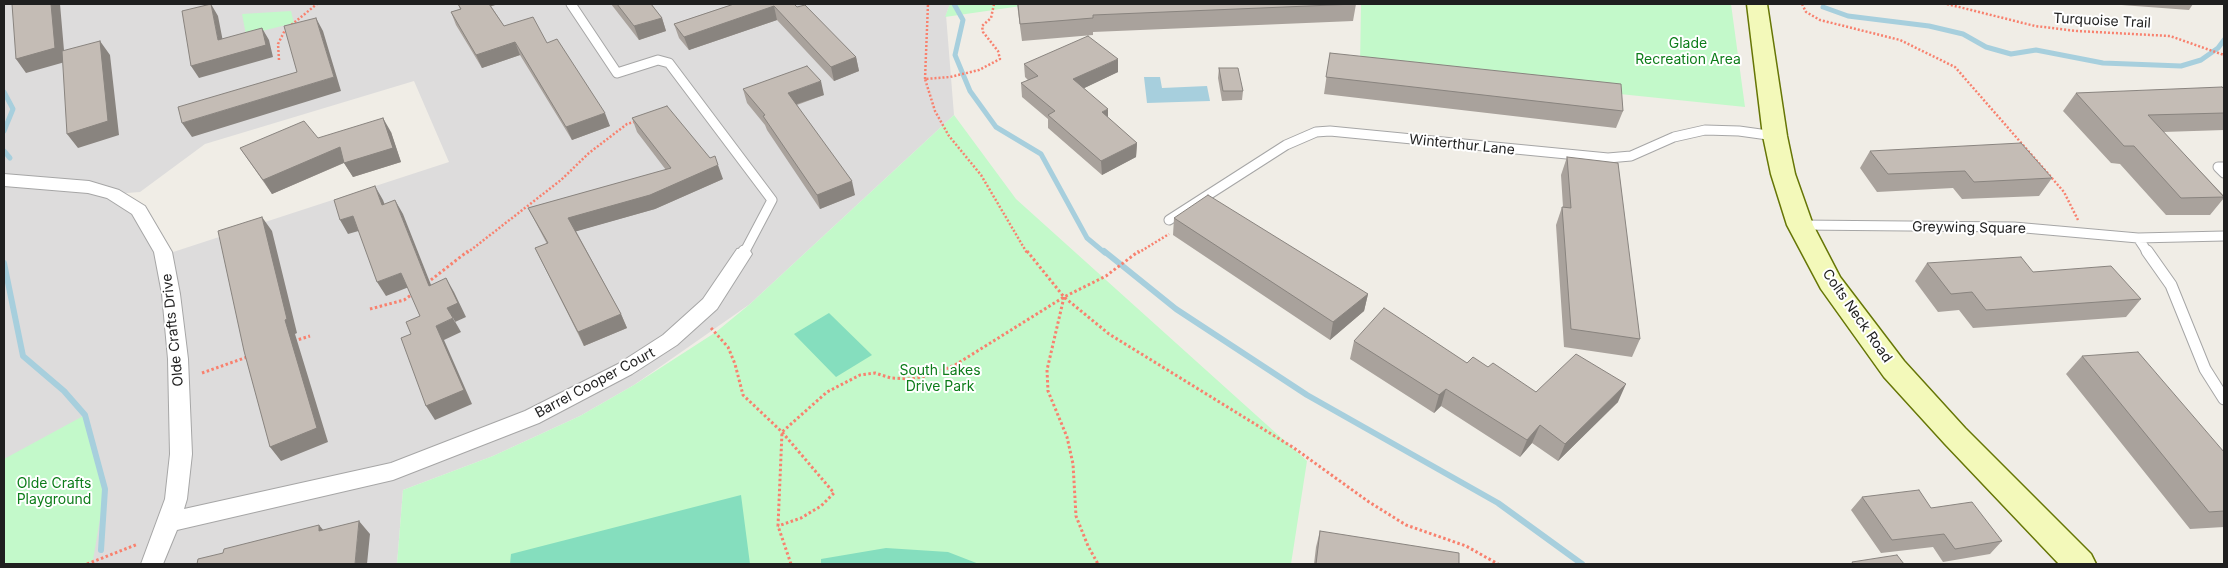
<!DOCTYPE html>
<style>
body{margin:0}
#map{position:relative;width:2228px;height:568px;overflow:hidden;background:#f0ede6;font-family:Inter,sans-serif}
canvas{display:block}
.frame{position:absolute;inset:0;border:5px solid #1f1f1f;pointer-events:none}
</style>
<div id="map">
<canvas width="2228" height="568"></canvas>
<div class="frame"></div>
</div>
<script>
const g = document.querySelector('canvas').getContext('2d');
g.lineJoin = 'round';
function fill(path, color) {
  g.fillStyle = color;
  g.fill(path, 'evenodd');
}
function shape(rows) {
  const path = new Path2D();
  for (const r of rows) {
    path.moveTo(r[0], r[1]);
    for (let i = 2; i < r.length; i += 2) path.lineTo(r[i], r[i + 1]);
  }
  return path;
}
function stroke(path, color, width, dash) {
  g.strokeStyle = color;
  g.lineWidth = width;
  g.lineCap = dash ? 'butt' : 'round';
  g.setLineDash(dash || []);
  g.stroke(path);
}
function write(font, color, halo, rows, align = 'center') {
  g.font = font + ' Inter,sans-serif';
  g.lineWidth = 4;
  g.setLineDash([]);
  g.textBaseline = 'middle';
  g.strokeStyle = halo;
  g.fillStyle = color;
  for (const [text, x, y, turn = 0] of rows) {
    g.save();
    g.translate(x, y);
    g.rotate((+turn || 0) * Math.PI / 180);
    g.textAlign = isNaN(turn) ? turn : align;
    if (halo) g.strokeText(text, 0, 0);
    g.fillText(text, 0, 0);
    g.restore();
  }
}
fill(shape([
 [4,4,950,4,946,15,954,115,750,304,634,385,580,416,493,456,403,490,397,564,4,564],
 [414,81,449,162,164,255,156,238,114,194,140,192,205,144]
]), '#dddcdc');
fill(shape([
 [950,4,1035,4,945,17],
 [1361,4,1731,4,1745,107,1360,67],
 [291,11,294,23,246,35,242,14],
 [954,115,1016,199,1307,461,1291,564,397,564,403,490,493,456,580,416,634,385,716,332,750,304],
 [85,415,105,489,93,560,87,564,4,564,4,459]
]), '#c3f9ca');
fill(shape([
 [829,313,872,355,836,377,794,334],
 [741,495,750,564,510,564,511,554],
 [886,548,948,552,979,564,821,564,821,559]
]), '#85debe');
fill(shape([
 [1144,77,1160,77,1162,88,1207,86,1210,101,1147,103]
]), '#a7cfdd');
stroke(shape([
 [954,4,963,20,955,55,970,91,996,127,1041,154,1087,238,1105,253],
 [1823,7,1848,16,1929,26,1963,34,1986,47,2011,54,2036,50,2103,63,2181,66,2201,60,2218,48,2224,40],
 [4,92,13,109,4,131],
 [4,151,10,158]
]), '#a7cfdd', 5);
stroke(shape([
 [1104,251,1176,309,1307,395,1498,503,1582,564],
 [4,263,23,356,64,391,85,415,105,489,101,550]
]), '#a7cfdd', 6);
const laneFar1 = shape([
 [571,4,617,73,658,60,669,63,772,200,744,253],
 [2224,167,2218,167,2224,173],
 [1169,220,1286,145,1316,132,1330,131,1608,158,1631,156,1674,137,1705,130,1739,131,1775,136],
 [1801,225,2014,227,2138,238,2224,236],
 [2138,238,2148,253]
]);
const lane = shape([
 [2147,251,2171,285,2205,369,2224,399],
 [743,254,744,251]
]);
const street = shape([
 [4,174,89,181,119,190,145,206,172,252,180,294,188,359,192,454,187,499,184,509,391,463,525,411,618,364,663,335,703,299,737,249,743,248,749,249,752,254,717,309,677,345,632,374,539,423,393,480,177,530,163,564,141,564,165,499,170,454,168,359,162,294,154,252,132,214,107,198,88,193,4,186,4,174]
]);
const secondary = shape([
 [1747,4,1767,4,1787,136,1795,174,1813,225,1840,277,1904,361,1965,428,2091,554,2096,564,2059,564,1945,444,1884,377,1821,289,1787,225,1771,174,1763,136,1747,4]
]);
stroke(laneFar1, '#a6a6a6', 11);
stroke(lane, '#a6a6a6', 13);
stroke(street, '#a6a6a6', 2);
stroke(secondary, '#667606', 3);
stroke(shape([
 [994,4,991,18,982,26,983,32,998,51,1000,59,979,70,950,77,925,79,935,111,949,136,981,175,1027,253],
 [1802,4,1806,12,1820,20,1900,40,1955,67,2064,192,2078,220],
 [1947,4,2035,26,2077,31,2170,36,2224,55],
 [279,60,278,44,285,30,317,4],
 [925,79,928,4],
 [467,253,561,180,589,153,627,124,637,121],
 [1138,253,1169,234]
]), '#f8816e', 2.5, [2, 2]);
stroke(shape([
 [1027,251,1064,297,1109,334,1294,448,1369,502,1406,525,1466,546,1498,564],
 [427,283,468,251],
 [1064,297,1047,370,1048,391,1067,437,1073,464,1076,516,1088,546,1098,564],
 [370,309,404,300,414,293],
 [711,328,728,347,735,364,743,395,782,432,834,493,821,506,801,518,778,526],
 [294,341,310,336],
 [202,373,250,356],
 [87,564,138,544],
 [791,564,778,526,782,432,827,392,860,375,875,373,891,378,911,379,931,375,955,365,1064,297,1106,276,1139,251]
]), '#f8816e', 3, [2.5, 2.5]);
stroke(laneFar1, '#fff', 9);
stroke(lane, '#fff', 11);
fill(street, '#fff');
fill(secondary, '#f3f9ba');
fill(shape([
 [458,4,498,4,491,6,504,26,547,43,610,126,572,140,520,55,482,68,456,25,451,12,460,9],
 [611,4,651,4,662,18,666,31,639,40],
 [734,4,797,7,856,57,859,71,834,81,777,20,689,50,679,38,674,24],
 [1017,4,1356,4,1353,21,1093,32,1093,35,1022,41],
 [2108,4,2193,4,2189,10],
 [1330,53,1623,111,1616,128,1324,94],
 [1024,64,1118,72,1084,88,1108,118,1137,143,1136,157,1102,175,1048,128,1048,119,1022,97,1021,83,1028,80,1025,77],
 [1219,68,1243,91,1242,100,1222,101,1218,78],
 [743,89,824,95,797,105,855,195,820,209,767,130,765,125,747,103],
 [2224,89,2224,130,2163,132,2224,196,2224,198,2210,215,2166,215,2120,164,2111,163,2063,111,2076,93],
 [632,118,723,179,655,209,576,231,621,314,627,328,584,346,535,248,547,244,528,208,666,170,637,132],
 [391,132,401,162,353,177,344,163,272,194,240,148,318,138],
 [1870,151,2052,178,2039,196,1962,199,1953,188,1877,192,1860,168],
 [1567,157,1640,339,1632,357,1564,347,1556,225,1562,207,1563,207,1561,175],
 [1174,218,1368,294,1364,311,1330,340,1173,235],
 [1927,263,2033,272,2141,299,2126,317,1973,328,1959,310,1938,312,1915,281],
 [1354,341,1488,367,1536,392,1618,402,1558,461,1532,443,1520,457,1441,406,1434,413,1350,359],
 [2082,356,2224,452,2224,527,2190,529,2066,374],
 [1862,497,2002,541,1990,554,1943,562,1933,547,1881,553,1851,510],
 [1320,531,1459,564,1314,564,1316,547]
]), '#a9a29c');
fill(shape([
 [51,4,60,4,65,62,26,73,16,59],
 [211,4,218,16,225,52,218,40],
 [487,4,499,4,488,7],
 [774,6,777,20,689,50,684,37],
 [316,18,323,31,341,91,192,137,182,123,334,77],
 [662,18,666,31,639,40,634,26],
 [262,28,269,40,273,57,199,78,191,66],
 [100,41,110,55,119,135,78,148,67,134],
 [515,42,520,55,482,68,476,55],
 [856,57,859,71,834,81,831,67],
 [1118,59,1118,72,1074,93,1073,79],
 [821,81,824,95,791,106,788,93],
 [1108,109,1108,123,1102,112],
 [605,113,610,126,572,140,566,127],
 [383,118,391,132,401,162,353,177,344,163],
 [1137,143,1136,157,1102,175,1101,161],
 [340,147,348,161,272,194,263,180],
 [718,165,723,179,655,209,574,232,568,218],
 [852,181,855,195,820,209,817,195],
 [375,186,383,200,390,219,382,205],
 [395,200,403,214,437,300,429,286],
 [353,216,362,230,348,234,340,220],
 [262,217,272,231,297,333,295,334,328,442,281,461,270,447,285,320],
 [401,273,409,287,386,296,377,282],
 [446,278,454,292,466,317,455,322,447,308],
 [1368,294,1364,311,1330,340,1333,322],
 [621,314,627,328,584,346,578,332],
 [453,318,461,332,444,340,472,404,435,420,426,406,436,326],
 [1626,384,1618,402,1558,461,1565,444],
 [1446,389,1441,406,1434,413,1439,395],
 [1540,425,1532,443,1520,457,1527,440],
 [359,521,370,534,367,564,355,564],
 [319,525,330,538,319,531]
]), '#89847f');
const building = shape([
 [12,4,51,4,55,48,16,59,12,4],
 [211,4,218,40,262,28,266,45,191,66,182,11,211,4],
 [458,4,489,4,504,26,533,17,547,43,557,39,605,113,566,127,515,42,476,55,451,12,461,9,458,4],
 [617,4,651,4,662,18,634,26,617,4],
 [734,4,794,4,797,7,805,5,856,57,831,67,774,6,684,37,674,24,734,4],
 [1018,4,1356,4,1093,15,1093,18,1020,24,1018,4],
 [316,18,334,77,182,123,178,107,297,72,284,26,316,18],
 [1088,36,1118,59,1073,79,1108,109,1102,112,1137,143,1101,161,1048,115,1055,111,1021,83,1038,76,1024,64,1088,36],
 [100,41,108,121,67,134,62,51,100,41],
 [1330,53,1621,84,1623,111,1326,77,1330,53],
 [807,66,821,81,788,93,852,181,817,195,763,116,765,115,743,89,807,66],
 [1219,68,1238,68,1243,91,1223,91,1219,68],
 [2222,87,2224,89,2224,113,2148,115,2224,197,2181,198,2134,146,2124,146,2076,93,2222,87],
 [667,106,710,158,715,156,718,165,650,195,568,218,621,314,578,332,535,248,548,243,528,208,671,168,632,118,667,106],
 [383,118,393,148,344,163,340,147,263,180,240,148,304,121,318,138,383,118],
 [2021,143,2052,178,1974,182,1965,171,1888,174,1870,151,2021,143],
 [1567,157,1618,163,1640,339,1571,329,1562,207,1571,208,1567,157],
 [375,186,382,205,395,200,429,286,446,278,458,303,447,308,453,318,436,326,464,390,426,406,401,338,411,334,406,322,420,316,401,273,377,282,353,216,340,220,334,200,375,186],
 [1208,195,1368,294,1333,322,1174,218,1208,195],
 [262,217,287,319,285,320,317,428,270,447,244,351,218,231,262,217],
 [2021,257,2033,272,2111,266,2141,299,1986,310,1972,292,1951,294,1927,263,2021,257],
 [1384,308,1467,363,1473,357,1488,367,1493,363,1536,392,1576,354,1626,384,1565,444,1540,425,1527,440,1446,389,1439,395,1354,341,1384,308],
 [2138,352,2224,452,2224,511,2209,512,2082,356,2138,352],
 [1919,490,1931,508,1972,502,2002,541,1955,549,1944,534,1892,540,1862,497,1919,490],
 [359,521,355,564,197,564,198,559,223,553,224,549,319,525,319,531,359,521],
 [1320,531,1459,553,1459,564,1316,564,1320,531],
 [1897,555,1904,564,1853,564,1852,562,1897,555]
]);
fill(building, '#c4bcb5');
stroke(building, '#89847f', 1);
write('14px', '#1f1f1f', '#fff', [
 ["Turquoise Trail",2102,21,3],
 ["Winterthur Lane",1462,145,6],
 ["Greywing Square",1969,228,1],
 ["Colts Neck Road",1857,316,55],
 ["Olde Crafts Drive",173,330,-96],
 ["Barrel Cooper Court",595,383,-28]
]);
write('14px', '#0d7d1a', '#fff', [
 ["Glade",1688,44],
 ["Recreation Area",1688,60],
 ["South Lakes",940,371],
 ["Drive Park",940,387],
 ["Olde Crafts",54,484],
 ["Playground",54,500]
]);
</script>
